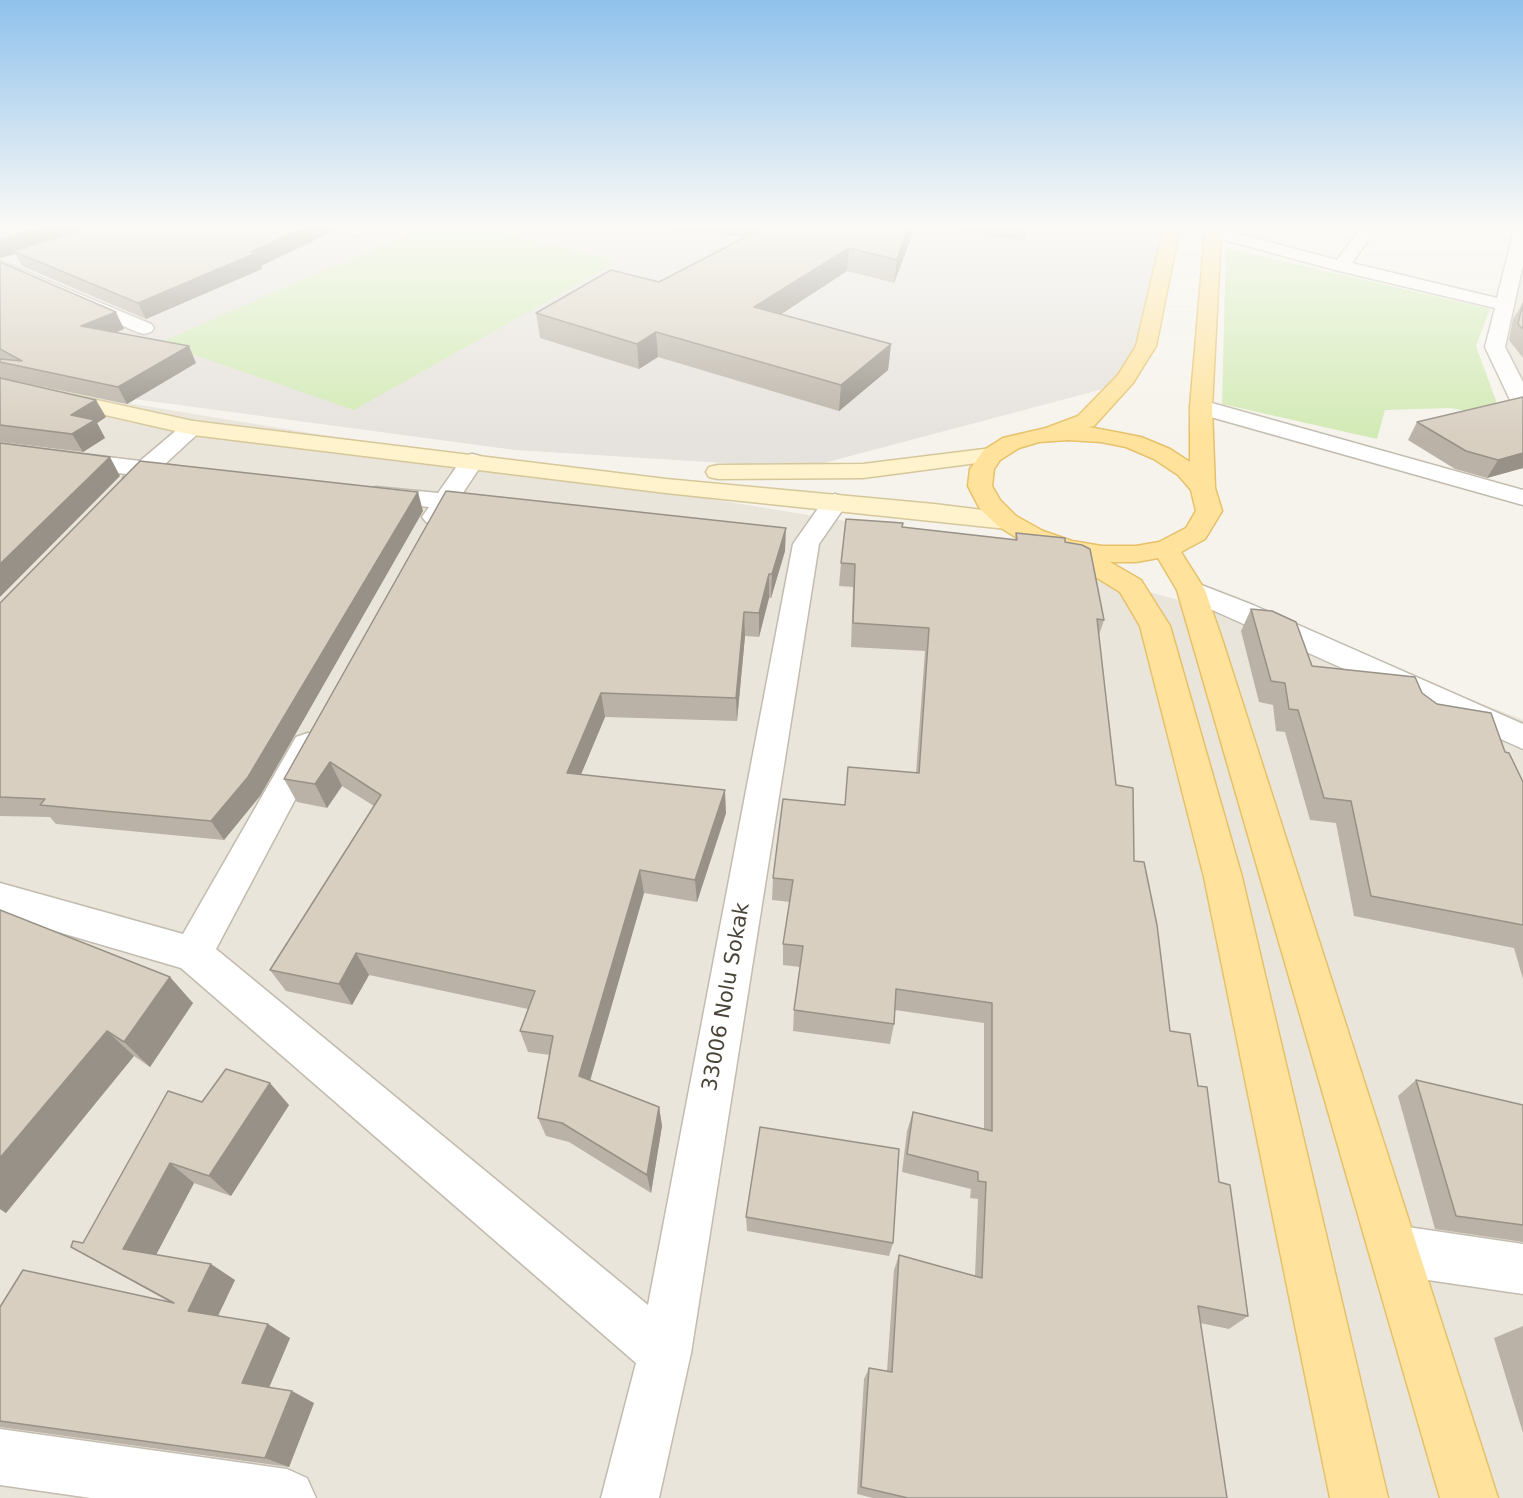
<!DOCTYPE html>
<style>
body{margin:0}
canvas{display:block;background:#f6f3ec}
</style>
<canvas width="1523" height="1498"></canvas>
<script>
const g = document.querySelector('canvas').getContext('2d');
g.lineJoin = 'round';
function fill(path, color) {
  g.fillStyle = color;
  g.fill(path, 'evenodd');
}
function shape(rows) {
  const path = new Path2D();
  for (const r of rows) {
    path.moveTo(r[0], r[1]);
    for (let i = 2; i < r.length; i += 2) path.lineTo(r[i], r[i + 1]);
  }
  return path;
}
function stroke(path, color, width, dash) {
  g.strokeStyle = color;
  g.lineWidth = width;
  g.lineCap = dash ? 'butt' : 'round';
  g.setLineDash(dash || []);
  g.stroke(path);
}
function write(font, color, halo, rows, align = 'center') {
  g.font = font + ' "DejaVu Sans",sans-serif';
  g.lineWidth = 4.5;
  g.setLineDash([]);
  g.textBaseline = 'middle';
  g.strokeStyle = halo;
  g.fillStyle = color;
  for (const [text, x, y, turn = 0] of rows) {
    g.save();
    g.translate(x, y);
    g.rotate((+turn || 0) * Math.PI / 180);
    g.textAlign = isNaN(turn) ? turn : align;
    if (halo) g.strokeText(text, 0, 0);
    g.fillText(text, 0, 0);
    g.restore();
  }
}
fill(shape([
 [1512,226,1523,226,1523,418,1497,375],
 [0,382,948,538,1305,634,1523,720,1523,1498,0,1498]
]), '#eae5da');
fill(shape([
 [0,226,1174,226,1122,384,805,468,515,450,0,381]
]), '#e6e2dd');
fill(shape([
 [426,226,471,226,619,261,354,410,159,343],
 [1226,248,1490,309,1476,346,1502,417,1450,408,1385,410,1377,439,1222,404]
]), '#d2eab5');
const minor = shape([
 [339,226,362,226,368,231,360,236,341,229,339,226],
 [1362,226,1378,226,1352,263,1497,298,1515,226,1523,226,1523,264,1505,347,1523,382,1523,411,1515,409,1512,404,1485,347,1495,308,1335,270,1207,235,1205,232,1213,227,1337,260,1362,226],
 [0,261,151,324,154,328,151,332,144,334,137,332,0,272,0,261],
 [193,421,201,423,204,428,165,464,187,468,190,473,187,478,178,480,151,477,144,483,135,485,126,483,123,478,126,474,0,458,0,444,140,461,185,423,193,421],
 [472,454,480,456,484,461,461,496,494,501,498,506,494,511,485,514,452,510,444,522,435,525,426,522,422,517,429,507,376,501,367,499,364,494,367,489,376,487,438,493,464,456,472,454],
 [835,494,844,497,848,502,819,544,691,1353,659,1498,601,1498,636,1363,181,968,0,915,0,883,183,934,296,737,308,733,320,737,324,745,216,949,648,1305,793,544,826,497,835,494],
 [1191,581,1253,605,1523,724,1523,749,1181,596,1177,590,1181,584,1191,581],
 [1394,1225,1523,1244,1523,1294,1394,1275,1377,1267,1369,1250,1377,1233,1394,1225],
 [0,1429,287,1469,307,1478,316,1498,91,1498,0,1485,0,1429]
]);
const tertiary = shape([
 [1201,400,1523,490,1523,505,1193,412,1190,407,1193,402,1201,400]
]);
const secondary = shape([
 [0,379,193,421,666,479,934,504,1007,513,1016,516,1020,521,1016,526,1007,529,666,493,193,435,0,391,0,379],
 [992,448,1000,450,1004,455,1000,460,863,478,718,479,709,477,706,472,709,467,718,465,863,464,992,448]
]);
const primary = shape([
 [1164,226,1180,226,1156,346,1133,383,1094,426,1089,427,1141,437,1170,449,1190,462,1190,407,1205,232,1208,226,1224,226,1221,232,1212,407,1215,488,1222,511,1205,539,1181,552,1205,590,1222,639,1498,1498,1440,1498,1177,590,1158,558,1136,562,1110,562,1141,580,1170,626,1242,877,1388,1498,1330,1498,1204,877,1140,626,1120,592,1058,554,1025,543,998,526,980,509,968,486,970,469,984,450,1003,438,1046,428,1078,416,1118,375,1136,346,1164,226],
 [1068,440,1101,442,1126,447,1154,459,1178,475,1191,490,1196,511,1186,528,1159,542,1136,546,1102,546,1072,541,1043,531,1016,516,1000,500,992,486,994,469,1000,460,1019,448,1039,442,1068,440]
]);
stroke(minor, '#c2bbae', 3);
stroke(tertiary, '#c2bbae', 3);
stroke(secondary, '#d6c79b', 3);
stroke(primary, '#e6c16a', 3);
fill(minor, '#fff');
fill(tertiary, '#fff');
fill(secondary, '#fff3cd');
fill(primary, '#ffe39c');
fill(shape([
 [0,226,338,229,261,266,262,269,146,319,22,266,15,254,0,258],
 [670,226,911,226,910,241,894,283,847,271,781,314,891,344,888,370,839,411,658,357,639,369,540,338,536,313,659,282,744,237,671,231],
 [955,226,1027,226,1025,241,955,232],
 [0,262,124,329,115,332,196,363,127,404,0,378],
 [1523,303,1523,358,1509,340,1513,319],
 [0,378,106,417,97,423,105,438,83,452,0,442],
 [1523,397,1523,468,1487,478,1455,469,1408,440,1417,422],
 [423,511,260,796,224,840,56,824,50,817,0,816,0,603],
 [902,527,1015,540,1016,533,1065,542,1104,620,1099,635,1116,785,1134,861,1170,1031,1198,1086,1248,1316,1229,1329,1200,1323,1227,1498,873,1498,857,1494,864,1379,869,1368,887,1371,894,1270,899,1255,975,1276,978,1199,970,1198,971,1189,902,1172,907,1131,913,1112,984,1129,984,1023,895,1010,894,1024,890,1044,793,1031,794,1010,800,967,783,965,783,944,790,902,772,900,773,878,845,805,848,767,916,773,925,651,851,647,853,587,839,586,841,563],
 [785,551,771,598,769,598,759,637,745,636,737,721,605,717,581,774,726,813,697,902,644,893,590,1080,659,1107,662,1126,651,1193,569,1142,546,1136,538,1118,550,1055,528,1052,520,1031,528,1009,369,975,352,1005,286,991,270,970,374,806,342,786,327,808,297,802,284,779],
 [1251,609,1312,666,1422,693,1505,752,1523,782,1523,979,1514,948,1354,916,1336,823,1310,820,1285,732,1276,731,1273,705,1259,702,1241,631],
 [0,910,193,1003,150,1067,134,1056,6,1213,0,1209],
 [1416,1080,1523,1105,1523,1242,1435,1229,1398,1096],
 [202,1102,289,1105,231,1196,194,1183,156,1255,235,1280,218,1316,290,1338,269,1387,314,1403,289,1467,0,1427,0,1307,171,1303,71,1247,83,1243],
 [746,1217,893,1243,889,1256,747,1231],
 [1523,1326,1523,1433,1494,1338]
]), '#bab2a6');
fill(shape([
 [46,226,103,226,13,251,15,254,0,258,0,240],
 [307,226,338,226,338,229,261,266,262,269,146,319,138,303],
 [909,226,911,226,910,241,894,283,897,260],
 [849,248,847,271,754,332,754,307],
 [116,312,124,329,89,343,81,326],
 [656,332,658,357,639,369,637,344],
 [891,344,888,370,839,411,841,385],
 [189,346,196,363,127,404,118,387],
 [96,400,106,417,97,423,105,438,83,452,72,434,71,415],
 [1523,453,1523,468,1487,478,1498,460],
 [110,457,120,476,0,597,0,564],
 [418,492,423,511,260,796,224,840,211,821],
 [786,528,785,551,771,598,772,574],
 [769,574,769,598,759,637,759,613],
 [744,612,745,636,737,721,736,698],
 [601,693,605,717,572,796,567,773],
 [330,762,342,786,327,808,315,784],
 [725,790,726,813,697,902,695,880],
 [640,870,644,893,586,1095,579,1076],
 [356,953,369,975,352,1005,339,984],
 [170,977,193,1003,150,1067,124,1042],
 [107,1031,134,1056,6,1213,0,1209,0,1158],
 [270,1083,289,1105,231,1196,209,1176],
 [659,1107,662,1126,651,1193,647,1175],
 [170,1163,194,1183,150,1266,123,1249],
 [211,1264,235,1280,213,1326,188,1311],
 [268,1324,290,1338,266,1395,242,1383],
 [292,1391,314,1403,289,1467,265,1458]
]), '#979187');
const building = shape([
 [0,226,46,226,0,240,0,226],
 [95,226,307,226,251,252,256,253,138,303,13,251,95,226],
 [759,226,909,226,897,260,849,248,754,307,891,344,841,385,656,332,637,344,536,313,611,270,659,282,763,228,759,226],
 [0,262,116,312,81,326,189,346,118,387,0,362,0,359,22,361,0,349,0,262],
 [1523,303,1523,329,1518,324,1523,303],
 [0,378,96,400,71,415,95,420,72,434,0,425,0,378],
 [1523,397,1523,453,1498,460,1466,451,1417,422,1523,397],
 [0,443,110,457,0,564,0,443],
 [140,461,418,492,248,777,211,821,40,805,45,799,0,797,0,603,140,461],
 [446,491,786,528,772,574,769,574,759,613,744,612,736,698,601,693,567,773,725,790,695,880,640,870,579,1076,659,1107,647,1175,562,1123,538,1118,553,1036,520,1031,535,991,356,953,339,984,270,970,381,795,330,762,315,784,284,779,446,491],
 [846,519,903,523,902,527,1017,540,1016,533,1065,538,1065,542,1082,545,1090,549,1104,620,1097,619,1116,785,1133,788,1134,861,1144,862,1157,925,1170,1031,1190,1034,1198,1086,1207,1087,1219,1182,1230,1185,1248,1316,1198,1306,1227,1498,908,1498,861,1487,869,1368,892,1372,899,1255,982,1278,986,1182,978,1181,978,1172,907,1154,913,1112,992,1131,992,1003,896,989,894,1024,794,1010,803,946,783,944,793,880,773,878,783,799,845,805,848,767,919,773,929,628,853,623,855,564,841,563,846,519],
 [1251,609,1272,611,1296,622,1312,666,1415,677,1422,693,1437,704,1491,713,1505,752,1509,753,1523,782,1523,925,1371,896,1351,801,1324,798,1298,710,1289,709,1285,683,1271,681,1251,609],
 [0,910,170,977,124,1042,107,1031,0,1158,0,910],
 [226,1069,270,1083,209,1176,170,1163,123,1249,211,1264,188,1311,268,1324,242,1383,292,1391,265,1458,0,1421,0,1307,23,1270,174,1303,71,1247,73,1241,83,1243,168,1091,202,1102,226,1069],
 [1416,1080,1523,1105,1523,1225,1456,1216,1416,1080],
 [760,1127,899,1149,893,1243,746,1217,760,1127]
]);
fill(building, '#d8cfc1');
stroke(building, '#979187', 1.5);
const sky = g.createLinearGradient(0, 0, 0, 436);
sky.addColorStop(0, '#8fc1ec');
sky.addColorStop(0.52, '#fbfaf6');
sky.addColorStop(1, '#fbfaf600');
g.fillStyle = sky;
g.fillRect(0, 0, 1523, 436);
write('21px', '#4b4439', '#fff', [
 ["33006 Nolu Sokak",727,997,-80]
]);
</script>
